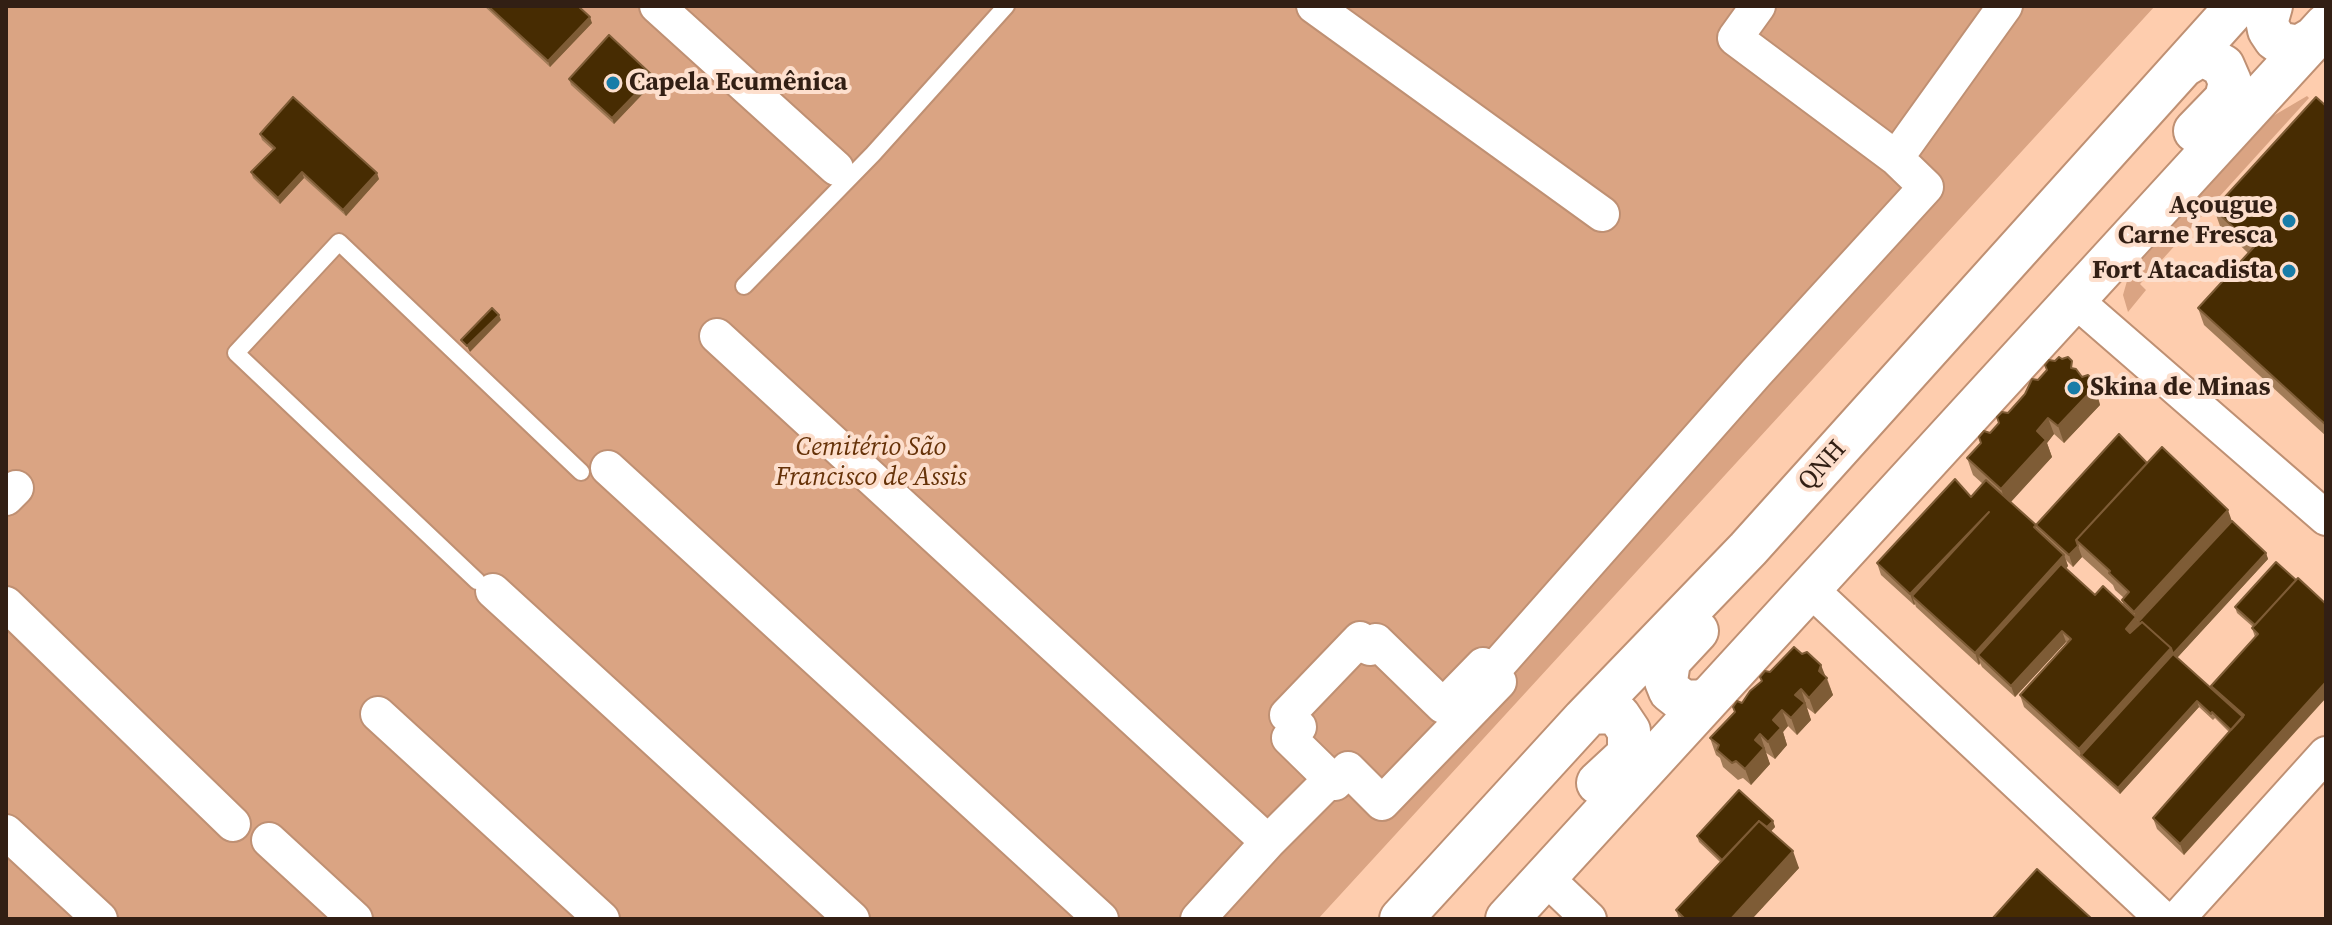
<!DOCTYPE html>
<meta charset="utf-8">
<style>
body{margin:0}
#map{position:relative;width:2332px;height:925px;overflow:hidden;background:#fecdae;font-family:"Source Serif 4",serif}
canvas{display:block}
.frame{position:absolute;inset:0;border:8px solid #321f14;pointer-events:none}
</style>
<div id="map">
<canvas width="2332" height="925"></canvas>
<div class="frame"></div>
</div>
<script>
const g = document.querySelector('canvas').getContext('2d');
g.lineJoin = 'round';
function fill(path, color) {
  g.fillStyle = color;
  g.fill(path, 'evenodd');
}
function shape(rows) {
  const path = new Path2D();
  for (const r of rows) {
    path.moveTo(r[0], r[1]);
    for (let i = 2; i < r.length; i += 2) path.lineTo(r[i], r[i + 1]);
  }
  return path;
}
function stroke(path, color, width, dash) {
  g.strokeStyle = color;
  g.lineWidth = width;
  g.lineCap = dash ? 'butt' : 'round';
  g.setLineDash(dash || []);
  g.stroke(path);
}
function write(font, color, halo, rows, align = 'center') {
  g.font = font + ' "Source Serif 4",serif';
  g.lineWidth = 8;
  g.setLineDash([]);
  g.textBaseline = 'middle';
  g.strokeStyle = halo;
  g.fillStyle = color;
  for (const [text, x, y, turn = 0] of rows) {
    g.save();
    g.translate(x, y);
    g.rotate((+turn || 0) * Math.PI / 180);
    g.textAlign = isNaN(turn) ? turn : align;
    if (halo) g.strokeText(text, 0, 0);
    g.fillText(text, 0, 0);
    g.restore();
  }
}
fill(shape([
 [6,6,2155,6,1318,919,6,919],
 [2307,96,2309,98,2140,284,2146,290,2128,312,2123,295,2129,274,2273,116]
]), '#daa483');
const service = shape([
 [744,286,873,154,1006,6],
 [477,581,236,353,339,242,581,472]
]);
const minor = shape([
 [657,6,836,168],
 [1314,6,1602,214],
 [1896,158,2005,6],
 [2075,300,2326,518],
 [717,336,1268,842],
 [608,468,1101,919],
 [6,498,16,488],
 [1809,588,2163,919],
 [493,591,852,919],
 [6,604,233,824],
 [1360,639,1370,648,1376,641,1443,706,1483,665,1499,682,1382,803,1348,769,1335,783,1289,738,1299,727,1287,715,1360,639],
 [1491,673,1756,373,1926,187,1896,158,1735,38,1758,6],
 [378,714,602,919],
 [6,832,100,919],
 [269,840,355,919],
 [1545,877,1589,919],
 [1198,919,1268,842,1331,779],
 [2177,919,2326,754]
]);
const tertiary = shape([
 [2271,6,2267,20,2269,30,2275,39,2282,44,2299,47,2314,38],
 [2183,66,2198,57,2207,57,2223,66,2230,82,2226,99,2195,131],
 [1697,631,1669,661,1666,681,1670,691,1684,702,1703,701,1711,696],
 [1584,719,1591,713,1610,712,1619,716,1629,731,1629,750,1625,758,1598,783],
 [1401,919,1584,719,1748,549,2237,6],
 [1507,919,2326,25]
]);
stroke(service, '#bf9073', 20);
stroke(minor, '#bf9073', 38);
stroke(tertiary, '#bf9073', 46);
stroke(service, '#fff', 16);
stroke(minor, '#fff', 34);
stroke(tertiary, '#fff', 42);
fill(shape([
 [484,6,578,6,592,23,550,67],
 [653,76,655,81,614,124,571,85,569,79],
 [2326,106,2326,436,2204,325,2198,308,2248,253,2220,226,2214,209],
 [260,134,379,179,346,216,304,178,280,204,253,178,251,172,273,150,262,140],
 [2075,369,2098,396,2100,405,2064,443,2054,434,2047,443,2052,457,2011,502,2036,525,2147,463,2232,521,2266,553,2268,559,2177,658,2212,690,2211,686,2255,637,2252,628,2253,627,2237,613,2235,607,2296,580,2326,604,2184,855,2157,829,2153,818,2229,732,2215,718,2213,720,2199,707,2120,794,2024,707,2020,695,2068,643,2066,642,2015,697,1982,667,1980,663,1979,665,1916,607,1915,604,1914,605,1881,575,1877,563,1971,497,1983,484,1973,475,1967,458,2038,380],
 [2082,557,2113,585,2115,590,2124,598,2122,600,2124,606,2095,595,2066,569,2068,566,2066,560,2073,567],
 [1770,672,1825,676,1827,678,1833,695,1815,714,1806,707,1811,720,1797,735,1788,726,1783,732,1787,745,1775,759,1765,752,1770,764,1751,785,1743,778,1738,780,1723,767,1720,758,1716,755,1710,738,1762,681,1760,677],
 [1773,821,1775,827,1771,831,1799,868,1752,919,1679,919,1676,910,1720,862,1699,842,1697,836]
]), '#a27c58');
fill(shape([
 [590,17,592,23,550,67,548,61],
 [653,76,655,81,614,124,612,118],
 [302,172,304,178,280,204,278,198],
 [377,173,379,179,346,216,343,210],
 [499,315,501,320,470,352,467,346],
 [2092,379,2100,405,2064,443,2058,426,2091,385],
 [2048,418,2054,434,2047,443,2052,457,2007,506,2001,489,2037,431],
 [2228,510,2234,527,2138,622,2134,612],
 [1989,512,1912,596,1915,604,1914,605,1910,594],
 [2078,546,2082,557,2073,567,2069,555],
 [2266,553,2268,559,2085,758,2081,755,2079,749,2171,648],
 [2064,555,2068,566,1983,660,1978,655,1980,663,1979,665,1975,653],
 [2136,617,2141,628,2130,640,2126,629],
 [2062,631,2066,642,2015,697,2011,686],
 [1821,665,1833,695,1815,714,1809,698],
 [2326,682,2326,698,2184,855,2180,844],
 [1801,689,1811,720,1797,735,1791,718,1795,695],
 [2197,701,2199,707,2120,794,2118,788],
 [1782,710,1788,726,1783,732,1787,745,1775,759,1768,742,1773,720],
 [1760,734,1770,764,1751,785,1745,769,1755,740],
 [1773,821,1775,827,1732,873,1730,867],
 [1793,851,1799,868,1752,919,1731,919]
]), '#7e5c36');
const building = shape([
 [488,6,578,6,590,17,548,61,488,6],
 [609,35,653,76,612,118,569,79,609,35],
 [293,97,377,173,343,210,302,172,278,198,251,172,275,148,260,134,293,97],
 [2316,97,2326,106,2326,425,2198,308,2254,247,2214,209,2316,97],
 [492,308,499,315,467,346,461,340,492,308],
 [2059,357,2062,359,2068,357,2072,361,2071,368,2076,369,2082,377,2088,375,2092,379,2091,385,2094,388,2058,426,2048,418,2037,431,2046,440,2001,489,1967,458,1981,443,1979,437,1984,431,1990,433,1999,423,1997,417,2002,412,2008,413,2025,394,2032,379,2038,380,2047,370,2045,365,2049,360,2055,361,2059,357],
 [2119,434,2147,463,2076,540,2078,546,2069,555,2036,525,2034,527,2064,555,1975,653,1912,596,1989,512,1910,594,1877,563,1955,479,1971,497,1986,480,2036,525,2119,434],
 [2162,447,2228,510,2134,612,2122,600,2129,592,2109,573,2110,571,2076,540,2162,447],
 [2232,521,2266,553,2173,654,2171,648,2142,622,2140,624,2138,622,2232,521],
 [2276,562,2296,580,2255,625,2235,607,2276,562],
 [2061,564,2095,595,2103,586,2136,617,2126,629,2130,633,2142,622,2171,648,2079,749,2020,695,2071,639,2062,631,2011,686,1978,655,2061,564],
 [2298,578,2326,604,2326,682,2180,844,2153,818,2244,715,2211,686,2258,634,2252,628,2298,578],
 [1794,647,1802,654,1807,652,1821,665,1819,671,1827,678,1809,698,1801,689,1795,695,1805,703,1791,718,1782,710,1773,720,1781,728,1768,742,1760,734,1755,740,1764,748,1745,769,1736,761,1732,763,1717,750,1719,745,1710,738,1735,712,1733,707,1737,701,1742,703,1750,691,1762,681,1760,677,1765,671,1770,672,1794,647],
 [2173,654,2243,717,2231,730,2212,712,2211,714,2197,701,2118,788,2081,755,2173,654],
 [1739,790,1773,821,1767,827,1759,821,1722,860,1697,836,1739,790],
 [1759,821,1793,851,1731,919,1685,919,1676,910,1759,821],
 [2037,869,2092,919,1992,919,2037,869]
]);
fill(building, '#472c02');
stroke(building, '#7e5c36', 2);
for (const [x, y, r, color] of [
 [613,83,8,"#187da8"],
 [2289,221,8,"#187da8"],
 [2289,271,8,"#187da8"],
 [2074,388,8,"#187da8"]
]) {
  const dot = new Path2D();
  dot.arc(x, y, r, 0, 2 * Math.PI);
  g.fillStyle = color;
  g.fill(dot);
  stroke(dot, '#fddfcd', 3);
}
write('bold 26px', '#321f14', '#fddfcd', [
 ["Capela Ecumênica",629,83],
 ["Açougue",2273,206,"right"],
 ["Carne Fresca",2273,236,"right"],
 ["Fort Atacadista",2273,271,"right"],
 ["Skina de Minas",2090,388]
], 'left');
write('italic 26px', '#663208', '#fddfcd', [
 ["Cemitério São",871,448],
 ["Francisco de Assis",871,478]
]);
write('26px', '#321f14', '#fddfcd', [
 ["QNH",1823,466,-48]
]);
</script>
